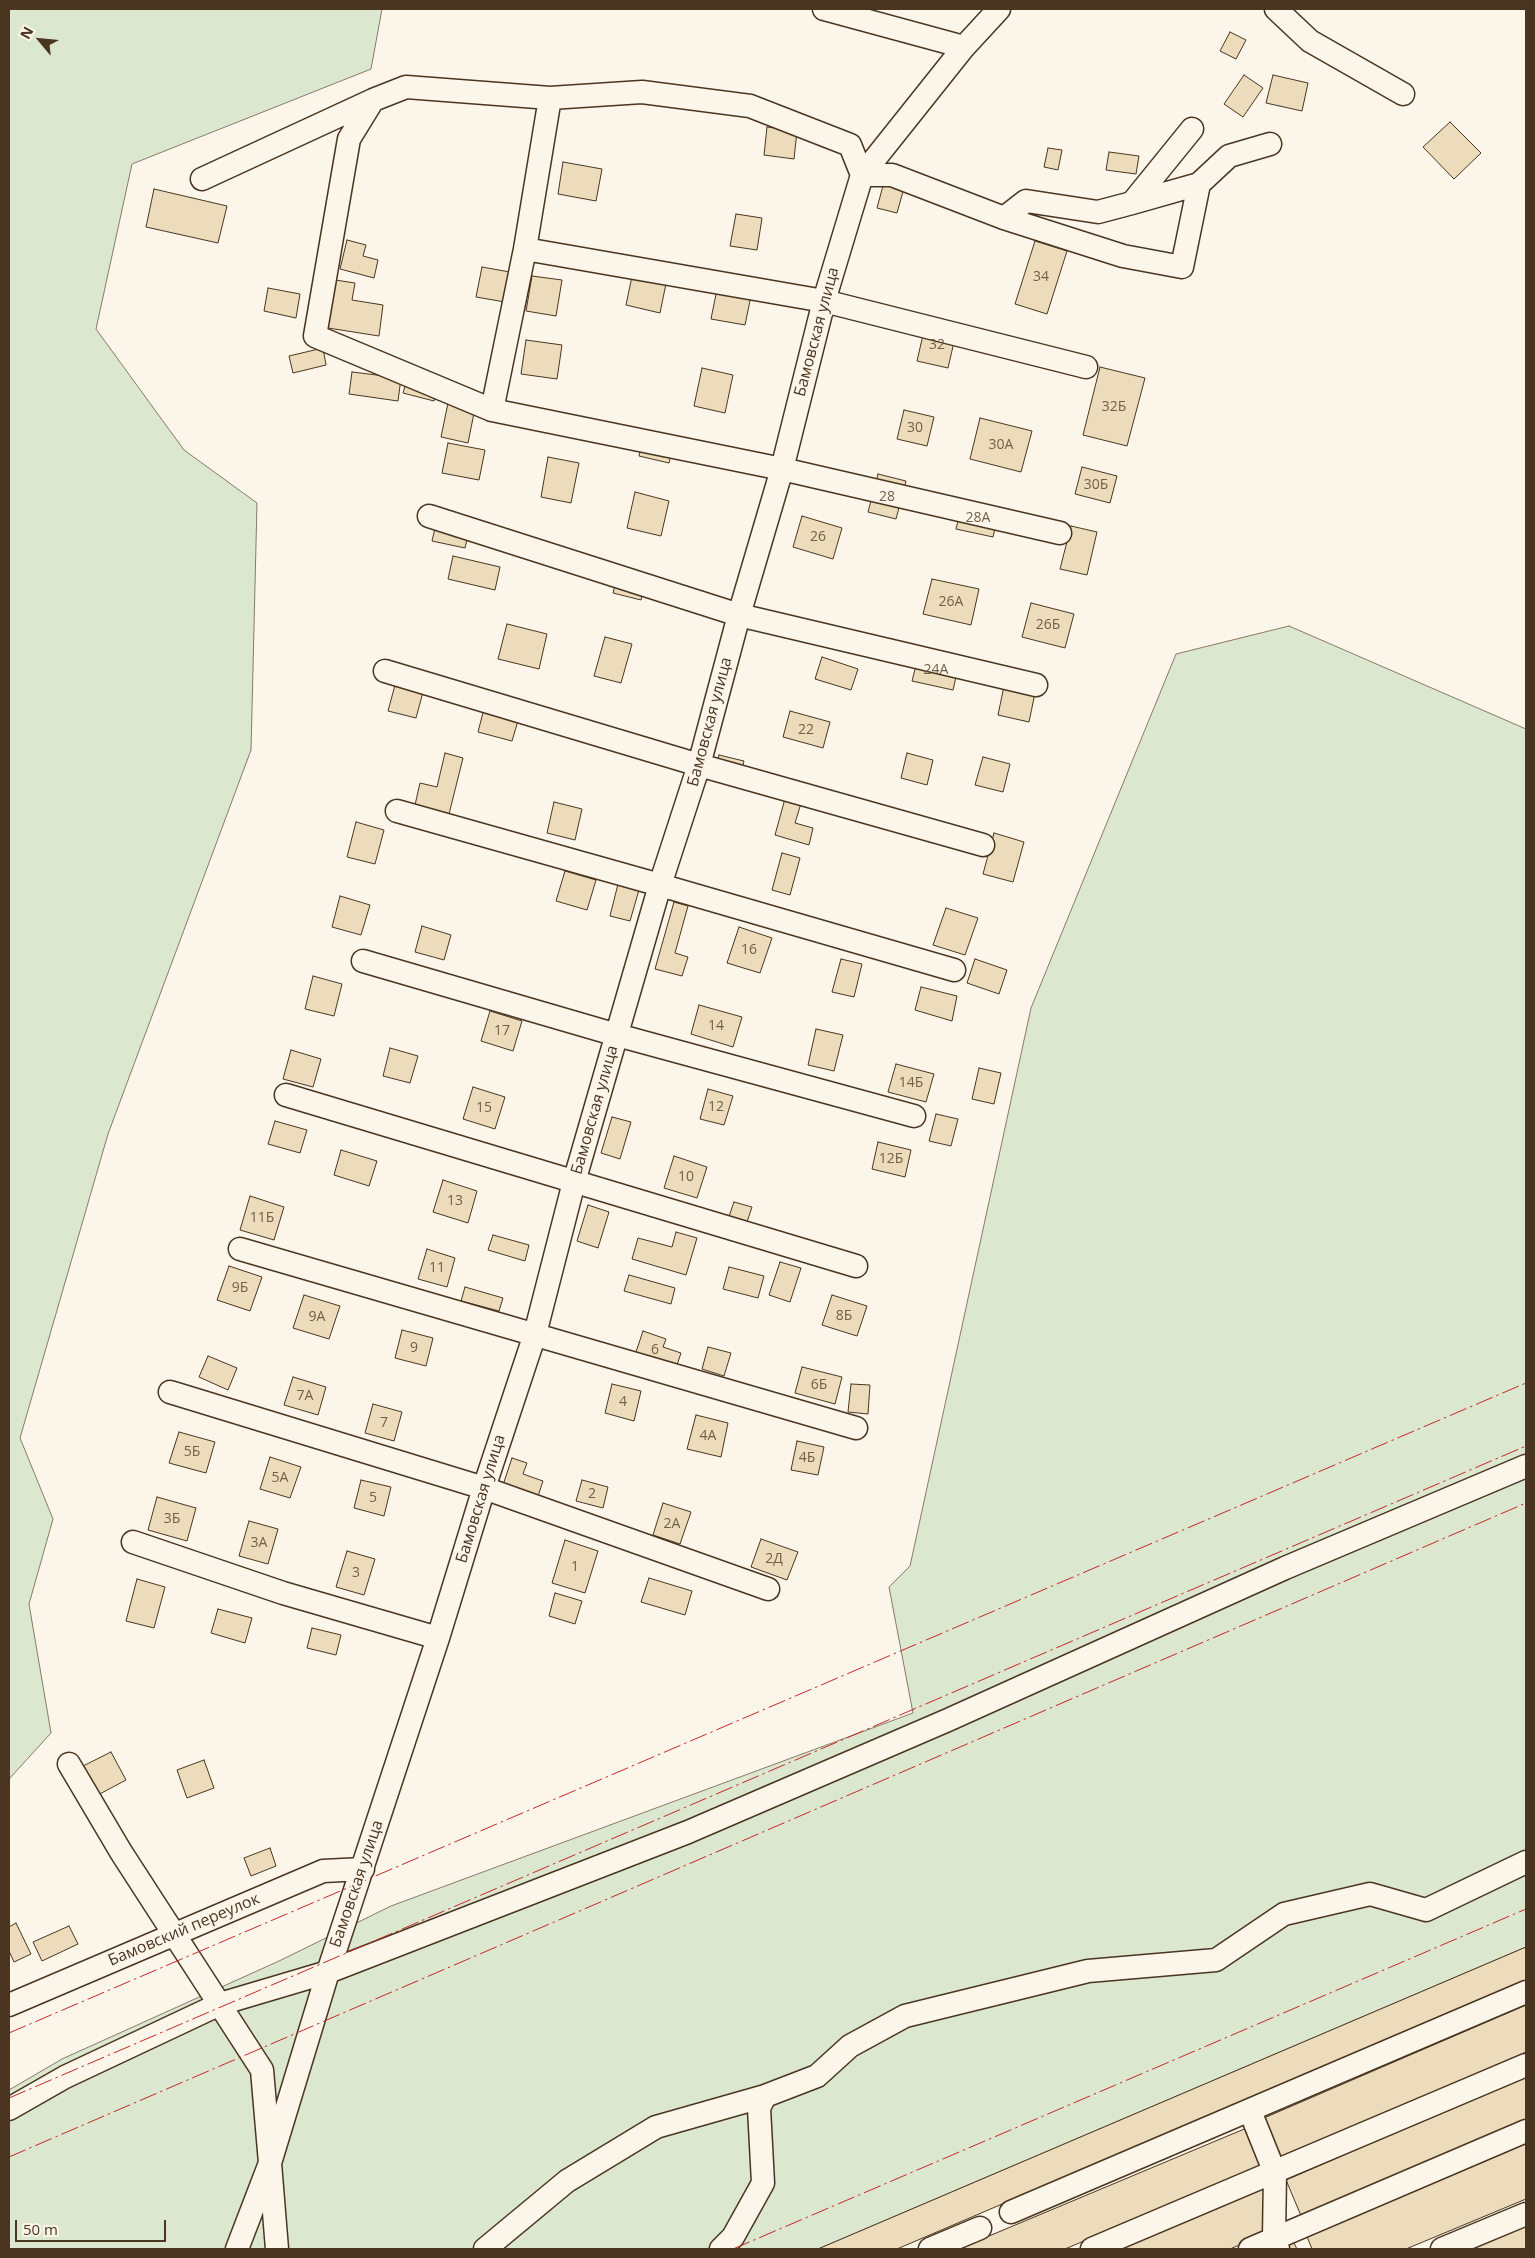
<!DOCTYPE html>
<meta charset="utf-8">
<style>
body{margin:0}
#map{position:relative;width:1535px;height:2258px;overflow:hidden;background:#fbf6e9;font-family:"Open Sans",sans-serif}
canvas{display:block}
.frame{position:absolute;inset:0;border:10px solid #4a3520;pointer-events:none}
.north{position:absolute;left:15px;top:15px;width:50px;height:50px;-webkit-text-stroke:4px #fbf6e9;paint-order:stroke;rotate:298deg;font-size:14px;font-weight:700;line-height:20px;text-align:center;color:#4a3520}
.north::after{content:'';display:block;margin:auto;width:18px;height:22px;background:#4a3520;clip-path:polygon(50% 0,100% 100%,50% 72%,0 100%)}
.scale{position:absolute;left:15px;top:2220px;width:151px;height:22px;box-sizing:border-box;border:2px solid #4a3520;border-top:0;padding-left:6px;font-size:15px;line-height:18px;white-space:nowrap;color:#4a3520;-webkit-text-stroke:4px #fbf6e9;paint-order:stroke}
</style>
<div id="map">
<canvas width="1535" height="2258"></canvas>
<div class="frame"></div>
<div class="north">N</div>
<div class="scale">50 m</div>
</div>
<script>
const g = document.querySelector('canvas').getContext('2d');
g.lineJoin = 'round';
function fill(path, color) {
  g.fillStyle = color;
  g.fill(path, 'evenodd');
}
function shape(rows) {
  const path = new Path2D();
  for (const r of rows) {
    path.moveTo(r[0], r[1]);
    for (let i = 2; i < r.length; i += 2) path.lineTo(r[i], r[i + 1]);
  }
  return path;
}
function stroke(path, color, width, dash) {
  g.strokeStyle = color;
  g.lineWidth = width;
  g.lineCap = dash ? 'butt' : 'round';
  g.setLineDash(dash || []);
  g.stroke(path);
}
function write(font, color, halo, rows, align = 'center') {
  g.font = font + ' "Open Sans",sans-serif';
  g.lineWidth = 4;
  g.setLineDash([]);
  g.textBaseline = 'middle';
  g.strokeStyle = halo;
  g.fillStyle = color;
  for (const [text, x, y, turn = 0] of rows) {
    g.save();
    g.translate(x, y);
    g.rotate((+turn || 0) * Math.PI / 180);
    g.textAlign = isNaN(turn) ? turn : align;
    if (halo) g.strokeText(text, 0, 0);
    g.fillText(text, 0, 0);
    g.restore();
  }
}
const green = shape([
 [9,9,382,9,371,69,132,164,96,329,184,450,257,503,251,750,108,1134,20,1438,53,1519,29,1604,51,1733,9,1779,9,9],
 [1289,626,1526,729,1526,1947,818,2249,9,2249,9,2090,62,2059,279,1961,391,1906,913,1713,889,1587,910,1566,1031,1008,1176,654,1289,626]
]);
fill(green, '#dce7d0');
stroke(green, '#887966', 1);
const building = shape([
 [1230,32,1246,40,1236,59,1220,51,1230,32],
 [1244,75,1263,88,1243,117,1224,104,1244,75],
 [1273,75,1308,83,1302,111,1266,103,1273,75],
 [1450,122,1481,153,1454,179,1423,147,1450,122],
 [767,127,797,131,794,159,764,155,767,127],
 [1048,148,1062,150,1058,170,1044,167,1048,148],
 [1109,152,1139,156,1136,174,1106,170,1109,152],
 [563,162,602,169,596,201,558,194,563,162],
 [884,182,904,188,897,213,877,208,884,182],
 [154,189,227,206,218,243,146,227,154,189],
 [736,214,762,218,757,250,730,246,736,214],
 [347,240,366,245,363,256,378,260,374,278,340,269,347,240],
 [1035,241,1067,251,1047,314,1015,304,1035,241],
 [636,257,670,264,660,313,626,305,636,257],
 [482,267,510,272,505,302,476,297,482,267],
 [532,276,562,280,556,316,526,311,532,276],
 [719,279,753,286,745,325,711,319,719,279],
 [335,280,355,283,352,300,383,305,379,336,328,328,335,280],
 [268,288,300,294,296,318,264,311,268,288],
 [926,322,957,329,948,368,917,361,926,322],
 [526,340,562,345,557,379,521,374,526,340],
 [323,348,326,365,293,373,289,356,323,348],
 [1100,367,1145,378,1127,446,1083,435,1100,367],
 [702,368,733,375,725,413,694,406,702,368],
 [410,369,441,377,434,401,403,393,410,369],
 [352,372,401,378,398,401,349,394,352,372],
 [448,403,475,408,468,443,441,437,448,403],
 [904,410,934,417,927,446,897,439,904,410],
 [980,418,1032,431,1021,472,970,459,980,418],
 [644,434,674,441,669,463,639,456,644,434],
 [448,443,485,450,479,480,442,473,448,443],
 [548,457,579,463,571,503,541,497,548,457],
 [1082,467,1117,476,1110,503,1075,494,1082,467],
 [878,474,906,481,896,519,868,512,878,474],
 [635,492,669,501,661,536,627,528,635,492],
 [963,500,1000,508,993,537,956,529,963,500],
 [439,511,472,519,465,548,432,541,439,511],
 [802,516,842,528,833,559,793,547,802,516],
 [1071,526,1097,532,1087,575,1060,569,1071,526],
 [453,556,500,567,495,590,448,579,453,556],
 [619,570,647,578,641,600,613,593,619,570],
 [932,579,979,589,971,625,923,614,932,579],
 [1031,603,1074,614,1065,648,1022,637,1031,603],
 [507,624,547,634,539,669,498,659,507,624],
 [605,637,632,644,621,683,594,676,605,637],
 [920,650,960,659,953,690,912,681,920,650],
 [822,657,858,669,851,690,815,679,822,657],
 [398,674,426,681,416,718,388,711,398,674],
 [1004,686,1035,693,1029,722,998,715,1004,686],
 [487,697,522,707,512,741,478,732,487,697],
 [790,711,830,722,823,748,783,737,790,711],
 [445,753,463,758,449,814,415,805,420,783,437,787,445,753],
 [907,753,933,760,927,785,901,778,907,753],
 [719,755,744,761,739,781,714,775,719,755],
 [983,757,1010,764,1003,792,975,785,983,757],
 [786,795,802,800,795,823,813,828,809,845,775,835,786,795],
 [554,802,582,809,575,840,547,833,554,802],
 [356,822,384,830,375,864,347,857,356,822],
 [994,833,1024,842,1013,882,983,874,994,833],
 [782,853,800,858,790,895,772,890,782,853],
 [565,871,596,880,587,910,556,901,565,871],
 [618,884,639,890,630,921,610,916,618,884],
 [340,896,370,905,361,935,332,927,340,896],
 [674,902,688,906,675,953,688,957,682,976,655,969,674,902],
 [946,908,978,918,965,955,933,945,946,908],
 [422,926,451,935,444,960,415,952,422,926],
 [739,927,772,938,760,973,727,963,739,927],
 [841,959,862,964,854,997,832,992,841,959],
 [975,959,1007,970,999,994,967,983,975,959],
 [313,976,342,984,334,1016,305,1009,313,976],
 [921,987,957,996,952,1021,915,1010,921,987],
 [699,1005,742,1017,733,1047,691,1034,699,1005],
 [490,1011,522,1021,513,1051,481,1041,490,1011],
 [816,1029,843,1035,834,1071,808,1065,816,1029],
 [390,1048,418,1056,410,1083,383,1076,390,1048],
 [291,1050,321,1059,313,1087,283,1079,291,1050],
 [896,1064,934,1074,926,1102,888,1092,896,1064],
 [979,1068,1001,1073,994,1104,972,1099,979,1068],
 [473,1087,505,1097,495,1129,463,1119,473,1087],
 [708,1089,733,1096,724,1125,700,1119,708,1089],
 [936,1114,958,1119,951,1146,929,1141,936,1114],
 [612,1117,631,1122,620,1159,601,1153,612,1117],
 [275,1121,307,1130,300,1153,268,1144,275,1121],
 [878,1142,911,1150,905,1177,872,1169,878,1142],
 [341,1150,377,1161,369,1186,334,1175,341,1150],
 [674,1156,707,1167,697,1198,664,1188,674,1156],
 [443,1180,477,1191,468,1223,433,1212,443,1180],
 [250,1196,284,1207,274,1240,240,1230,250,1196],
 [734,1202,752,1207,746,1225,728,1219,734,1202],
 [588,1205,609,1212,598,1248,577,1241,588,1205],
 [676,1232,697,1238,686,1275,632,1259,638,1238,672,1247,676,1232],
 [493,1235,529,1245,525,1261,488,1250,493,1235],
 [427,1249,455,1258,447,1287,418,1279,427,1249],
 [780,1262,801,1268,790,1302,769,1295,780,1262],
 [229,1266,262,1277,250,1311,217,1300,229,1266],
 [729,1267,764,1276,758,1298,723,1289,729,1267],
 [629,1275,675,1288,671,1304,624,1291,629,1275],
 [465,1287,503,1298,499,1311,461,1301,465,1287],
 [304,1295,340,1306,329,1339,293,1328,304,1295],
 [832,1295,867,1306,857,1336,822,1325,832,1295],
 [402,1330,433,1338,426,1366,395,1358,402,1330],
 [643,1331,666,1339,663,1347,681,1353,676,1368,635,1355,643,1331],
 [708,1347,731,1353,724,1376,702,1369,708,1347],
 [208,1356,237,1368,228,1390,199,1377,208,1356],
 [802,1367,842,1377,835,1404,795,1393,802,1367],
 [293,1377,326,1387,318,1415,284,1405,293,1377],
 [612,1384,641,1391,634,1421,605,1413,612,1384],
 [851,1384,870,1385,868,1414,848,1412,851,1384],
 [373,1404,402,1412,394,1441,365,1433,373,1404],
 [696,1415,728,1423,721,1457,687,1449,696,1415],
 [179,1432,215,1442,206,1473,169,1463,179,1432],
 [797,1441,824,1447,818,1475,791,1470,797,1441],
 [270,1457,301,1467,290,1498,260,1489,270,1457],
 [512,1458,527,1463,523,1474,543,1481,538,1496,503,1485,512,1458],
 [361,1480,391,1487,384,1516,354,1508,361,1480],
 [582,1480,608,1487,603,1508,576,1501,582,1480],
 [157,1497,196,1508,187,1541,148,1530,157,1497],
 [663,1503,691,1512,680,1544,653,1535,663,1503],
 [249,1521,278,1529,268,1564,239,1556,249,1521],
 [761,1539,798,1552,787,1580,751,1567,761,1539],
 [565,1540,598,1551,585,1593,552,1583,565,1540],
 [347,1551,375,1559,364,1595,336,1587,347,1551],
 [649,1578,692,1591,685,1615,641,1602,649,1578],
 [137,1579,165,1587,154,1628,126,1621,137,1579],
 [555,1593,582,1601,575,1624,549,1616,555,1593],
 [218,1609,252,1618,245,1643,211,1633,218,1609],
 [312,1628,341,1635,336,1655,307,1648,312,1628],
 [111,1752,126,1780,94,1797,79,1768,111,1752],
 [204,1760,214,1788,187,1798,177,1770,204,1760],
 [270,1848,276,1866,251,1876,244,1858,270,1848],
 [16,1923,31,1954,14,1962,9,1951,9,1927,16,1923],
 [69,1926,78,1944,42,1961,33,1942,69,1926],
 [1526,1947,1526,1980,897,2249,818,2249,1526,1947],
 [1526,2005,1526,2052,1281,2158,1264,2118,1526,2005],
 [1526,2076,1526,2121,1302,2218,1286,2180,1526,2076],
 [1249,2127,1265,2165,1065,2249,958,2249,1249,2127],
 [1526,2143,1526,2199,1406,2249,1312,2249,1306,2234,1526,2143],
 [1270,2186,1286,2225,1230,2249,1120,2249,1270,2186],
 [1526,2222,1526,2249,1460,2249,1526,2222],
 [1294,2243,1297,2249,1279,2249,1294,2243]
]);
fill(building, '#ecdcbc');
stroke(building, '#4a3520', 1);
const minor = shape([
 [824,9,964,47],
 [1276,9,1310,41,1403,94],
 [862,175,850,145,750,106,642,92,550,98,406,87,373,100,349,139,315,336,492,410,782,469,1060,533],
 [862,175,892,175,1004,218,1123,256,1182,267,1199,184],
 [202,179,373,100],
 [1132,203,1192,129],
 [1004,218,1026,201,1098,212,1132,203,1199,184,1229,156,1270,144],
 [525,249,824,301,1086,367],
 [492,410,525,249,550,98],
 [429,516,739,615,1036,685],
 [385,671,699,765,983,845],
 [397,811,660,885,954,970],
 [363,961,617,1035,914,1116],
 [286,1095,856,1266],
 [240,1249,856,1428],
 [170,1392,484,1488,768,1589],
 [133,1542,283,1593,438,1638],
 [69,1764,121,1852,262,2070,270,2163,237,2249],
 [9,2005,323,1871,363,1869],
 [9,2109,65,2077,220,2004,328,1972,688,1832,948,1720,1285,1568,1526,1466],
 [1250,2111,1275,2173,1274,2238,1278,2249],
 [1011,2212,1526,1992],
 [277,2249,270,2163,328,1972,438,1638,484,1488,535,1334,574,1182,660,885,699,765,739,615,782,469,824,301,862,175,964,47,999,9],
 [485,2249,567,2181,656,2127,765,2096],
 [721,2249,733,2237,763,2183,759,2108,765,2096,817,2076,850,2046,905,2016,1088,1971,1216,1960,1284,1914,1370,1894,1426,1910,1526,1862],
 [930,2249,980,2228],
 [1092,2249,1526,2065],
 [1250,2249,1526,2131],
 [1442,2249,1526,2214]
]);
stroke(minor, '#4a3520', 25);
stroke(minor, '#fbf6e9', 22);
stroke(shape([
 [9,2033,1526,1383],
 [9,2098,1526,1446],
 [9,2157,1526,1503],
 [733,2249,1526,1909]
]), '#c62828', 1, [18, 4, 2.5, 4]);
write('14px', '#725f47', null, [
 ["34",1041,277],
 ["32",937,345],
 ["32Б",1114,407],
 ["30",915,428],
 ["30А",1001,445],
 ["30Б",1096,485],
 ["28",887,497],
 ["28А",978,518],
 ["26",818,537],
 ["26А",951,602],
 ["26Б",1048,625],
 ["24А",936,670],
 ["22",806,730],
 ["16",749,950],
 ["14",716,1026],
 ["17",502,1031],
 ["14Б",911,1083],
 ["12",716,1107],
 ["15",484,1108],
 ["12Б",891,1159],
 ["10",686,1177],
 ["13",455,1201],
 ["11Б",262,1218],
 ["11",437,1268],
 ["9Б",240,1288],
 ["8Б",844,1316],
 ["9А",317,1317],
 ["9",414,1348],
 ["6",655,1350],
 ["6Б",819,1385],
 ["7А",305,1396],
 ["4",623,1402],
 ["7",384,1423],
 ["4А",708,1436],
 ["5Б",192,1452],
 ["4Б",807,1458],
 ["5А",280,1478],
 ["2",592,1494],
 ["5",373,1498],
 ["3Б",172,1519],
 ["2А",672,1524],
 ["3А",259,1543],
 ["2Д",774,1559],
 ["1",575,1567],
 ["3",356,1573]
]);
write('16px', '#4a3520', '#fbf6e9', [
 ["Бамовская улица",817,332,-75],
 ["Бамовская улица",710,722,-75],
 ["Бамовская улица",595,1110,-74],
 ["Бамовская улица",481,1499,-73],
 ["Бамовская улица",357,1884,-71],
 ["Бамовский переулок",184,1930,-23]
]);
</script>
